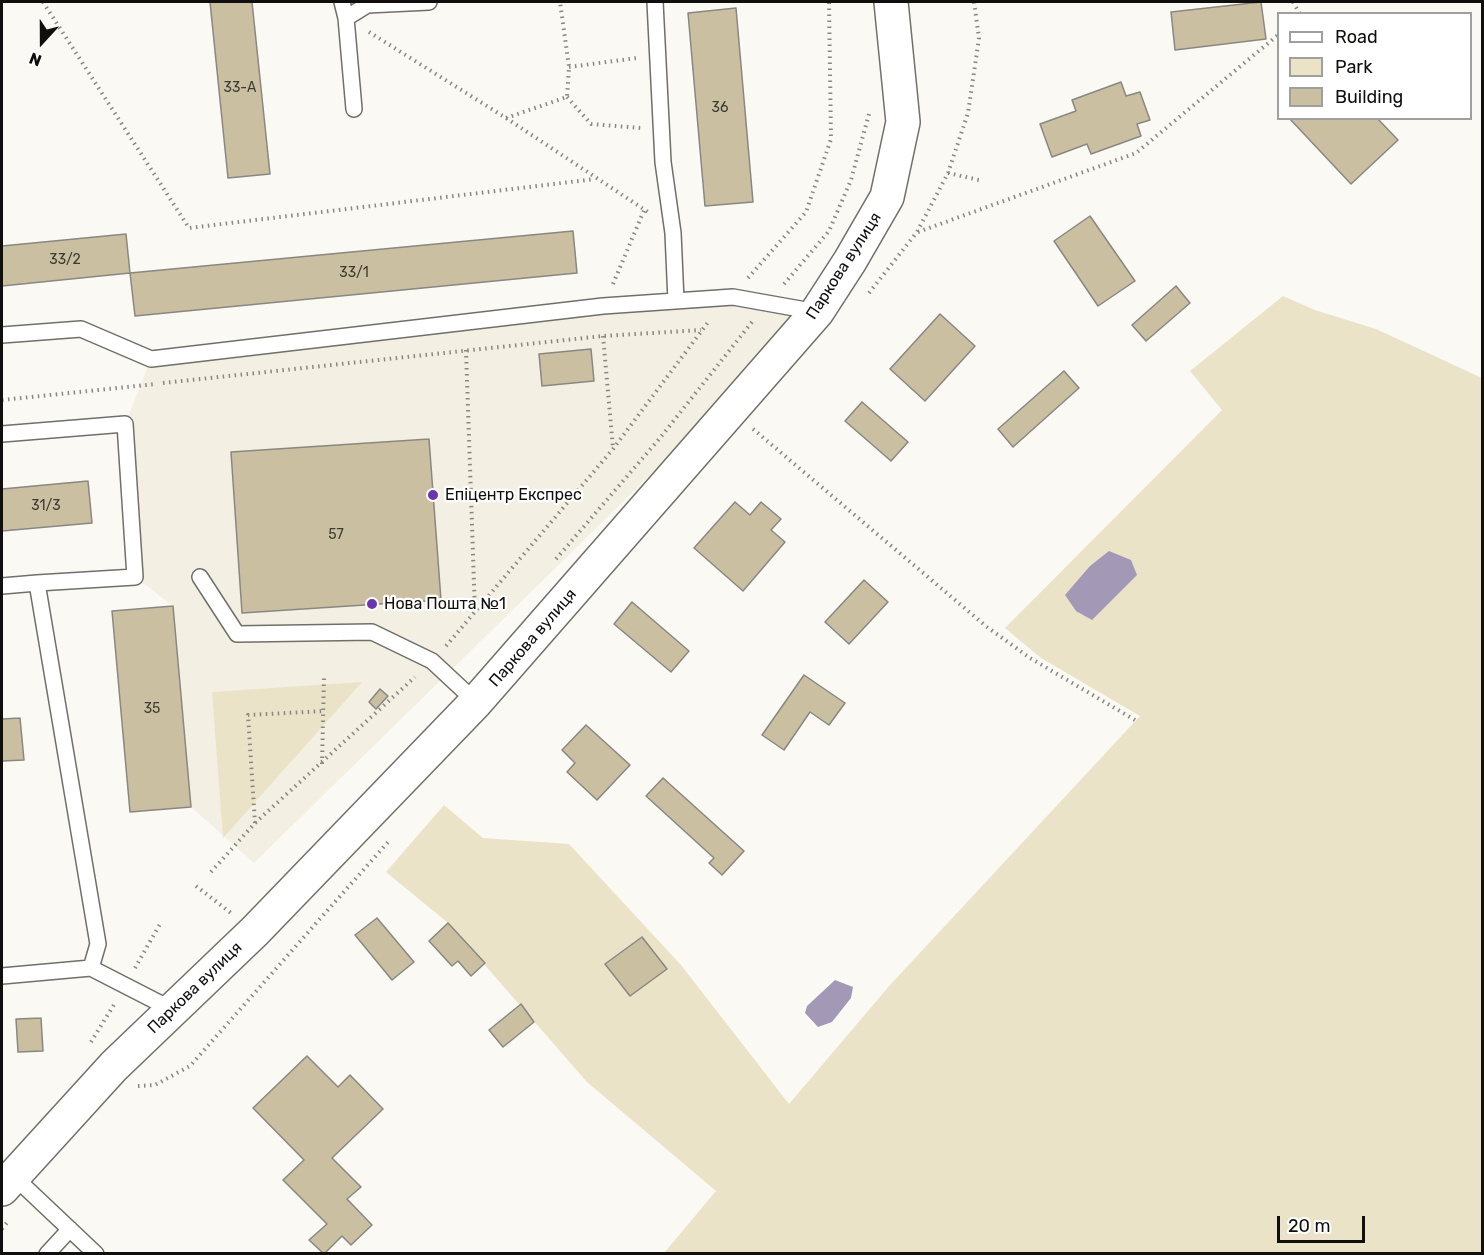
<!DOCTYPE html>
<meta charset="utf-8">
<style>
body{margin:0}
#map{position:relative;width:1484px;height:1255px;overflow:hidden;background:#fbf9f3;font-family:Rubik,sans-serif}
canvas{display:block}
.frame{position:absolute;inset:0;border:3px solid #100f0d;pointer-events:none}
.legend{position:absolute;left:1277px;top:12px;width:195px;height:108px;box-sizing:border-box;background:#fff;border:2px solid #9f9f9e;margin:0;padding:8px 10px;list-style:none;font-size:18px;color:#100f0d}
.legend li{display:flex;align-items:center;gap:12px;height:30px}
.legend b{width:30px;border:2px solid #9f9f9e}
.north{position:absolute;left:12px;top:12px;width:60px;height:60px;-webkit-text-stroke:4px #fff;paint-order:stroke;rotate:201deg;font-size:16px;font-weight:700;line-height:24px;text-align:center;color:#100f0d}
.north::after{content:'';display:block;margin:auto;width:21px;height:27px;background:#100f0d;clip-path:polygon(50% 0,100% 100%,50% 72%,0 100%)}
.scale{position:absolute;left:1277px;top:1216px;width:88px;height:27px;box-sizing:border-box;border:3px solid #100f0d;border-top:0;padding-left:8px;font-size:18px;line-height:21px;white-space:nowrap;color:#100f0d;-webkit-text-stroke:4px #fff;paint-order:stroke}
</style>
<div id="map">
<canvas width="1484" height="1255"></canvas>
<div class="frame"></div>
<ul class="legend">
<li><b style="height:8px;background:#fff"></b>Road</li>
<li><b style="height:16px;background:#ebe3c8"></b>Park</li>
<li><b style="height:16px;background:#cac0a1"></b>Building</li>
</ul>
<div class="north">N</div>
<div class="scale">20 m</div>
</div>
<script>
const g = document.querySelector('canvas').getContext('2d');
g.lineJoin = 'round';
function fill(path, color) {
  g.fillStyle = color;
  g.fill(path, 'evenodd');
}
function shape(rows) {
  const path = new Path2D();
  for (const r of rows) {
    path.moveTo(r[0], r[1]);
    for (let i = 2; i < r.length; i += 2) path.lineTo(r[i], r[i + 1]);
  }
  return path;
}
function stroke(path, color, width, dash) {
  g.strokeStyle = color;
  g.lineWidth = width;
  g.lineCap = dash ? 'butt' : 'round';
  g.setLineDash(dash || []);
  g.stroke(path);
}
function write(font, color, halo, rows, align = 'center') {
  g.font = font + ' Rubik,sans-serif';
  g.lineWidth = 4.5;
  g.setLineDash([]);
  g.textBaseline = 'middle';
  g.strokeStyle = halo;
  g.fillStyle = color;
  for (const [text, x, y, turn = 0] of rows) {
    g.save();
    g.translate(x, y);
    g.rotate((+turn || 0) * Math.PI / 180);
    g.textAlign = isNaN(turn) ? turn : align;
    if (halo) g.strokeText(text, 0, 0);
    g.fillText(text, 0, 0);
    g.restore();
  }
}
fill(shape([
 [733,297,817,312,254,863,191,807,173,606,135,577,125,424,151,359]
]), '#f3efe2');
fill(shape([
 [1283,296,1315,310,1376,329,1482,378,1482,1253,664,1253,716,1191,587,1082,448,923,386,872,444,805,483,838,569,844,681,965,789,1104,890,985,1140,716,1041,658,1005,628,1222,410,1190,371],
 [362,682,223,838,212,692]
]), '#ebe3c8');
fill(shape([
 [1109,551,1131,560,1137,575,1092,620,1076,611,1065,595,1090,566],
 [835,980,853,987,851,998,832,1022,818,1027,805,1013,807,1006]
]), '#a399b6');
const building = shape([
 [210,2,252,2,270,174,228,178,210,2],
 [1261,2,1266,39,1175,50,1171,12,1261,2],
 [736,8,753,202,705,206,688,13,736,8],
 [1121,82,1126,96,1140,92,1150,120,1137,124,1141,136,1091,154,1087,144,1052,157,1040,124,1076,111,1072,100,1121,82],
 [1289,118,1377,118,1398,140,1351,184,1289,118],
 [1090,216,1135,281,1098,306,1054,241,1090,216],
 [573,231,577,273,135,316,130,273,573,231],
 [126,234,130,273,2,286,2,246,126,234],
 [1176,286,1190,303,1146,341,1132,325,1176,286],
 [940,314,975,346,925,401,890,369,940,314],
 [591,349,594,381,542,386,539,354,591,349],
 [1064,371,1079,388,1013,447,998,429,1064,371],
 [862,402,908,442,891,461,845,421,862,402],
 [429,439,441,600,242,613,231,452,429,439],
 [88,481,92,523,2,531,2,489,88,481],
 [735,502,750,515,761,502,781,519,771,530,785,542,743,591,694,548,735,502],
 [864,580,888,602,849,644,825,622,864,580],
 [632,602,689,651,671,672,614,624,632,602],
 [173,606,191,807,130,812,112,611,173,606],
 [804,675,845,703,829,725,810,712,784,750,762,735,804,675],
 [380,689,388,696,376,709,369,702,380,689],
 [20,718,24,760,2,761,2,719,20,718],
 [586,725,630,765,597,800,567,772,575,763,562,750,586,725],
 [663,778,744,851,722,875,709,863,714,858,646,796,663,778],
 [377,918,414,962,392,980,355,935,377,918],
 [448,923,485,963,471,976,458,961,452,966,429,941,448,923],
 [642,937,667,969,630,996,605,964,642,937],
 [521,1004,534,1022,503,1047,489,1030,521,1004],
 [41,1018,43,1051,18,1052,16,1019,41,1018],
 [307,1056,338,1087,350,1075,383,1109,332,1158,361,1187,347,1199,372,1225,351,1245,342,1236,324,1254,309,1240,327,1224,283,1180,304,1160,253,1108,307,1056]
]);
fill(building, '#cac0a1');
stroke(building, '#898782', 1.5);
const lane = shape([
 [342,2,346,18,367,5,429,2],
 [655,2,663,162,673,233,676,301],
 [346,18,354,109],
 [2,335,81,329,151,359,603,306,733,297,817,312],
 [2,434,125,424,135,577,37,583],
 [200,577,237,634,372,632,432,661,476,702],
 [2,586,37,583,98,944,91,968],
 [2,976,91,968,173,1010],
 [24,1186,96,1254],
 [47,1254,70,1229]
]);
const secondary = shape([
 [2,1189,114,1066,255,931,476,702,817,312,850,261,887,197,903,122,891,2]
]);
stroke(lane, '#706f69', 18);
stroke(secondary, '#706f69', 36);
stroke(shape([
 [43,2,189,228,595,179],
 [1293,2,1300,14],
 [369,32,506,118,648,212],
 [569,67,637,58],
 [567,97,591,124,641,128],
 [506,118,567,97,569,67,560,2],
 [948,173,979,180],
 [918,232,1136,153,1278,35],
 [748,278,806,212,831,139,829,2],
 [613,284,645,208],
 [784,284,829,231,851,180,869,114],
 [869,293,917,232,948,173,968,113,979,38,974,2],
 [603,336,613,448],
 [466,350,475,613],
 [163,383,603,336,701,330],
 [2,400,156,384],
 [753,429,987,627,1030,658,1135,720],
 [556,559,660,438,752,322],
 [446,646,613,449,709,321],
 [322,764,324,677],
 [255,823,248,715,325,711],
 [211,872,255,823,415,677],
 [196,886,231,913],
 [135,968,160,924],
 [91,1042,115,1003],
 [138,1086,155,1085,190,1066,388,842],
 [2,1229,9,1220]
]), '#898783', 4, [1.5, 4.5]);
stroke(lane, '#fff', 15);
stroke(secondary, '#fff', 33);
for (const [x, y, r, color] of [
 [433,495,6,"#6b35ab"],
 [372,604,6,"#6b35ab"]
]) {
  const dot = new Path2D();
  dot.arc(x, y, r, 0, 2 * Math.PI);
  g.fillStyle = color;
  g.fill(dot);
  stroke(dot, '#fff', 2);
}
write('14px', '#3e3b32', null, [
 ["33-А",240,88],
 ["36",720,108],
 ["33/2",65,260],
 ["33/1",354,273],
 ["31/3",46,506],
 ["57",336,535],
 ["35",152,709]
]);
write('16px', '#100f0d', '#fff', [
 ["Паркова вулиця",844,266,-57],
 ["Паркова вулиця",533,638,-49],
 ["Паркова вулиця",195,988,-44]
]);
write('16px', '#100f0d', '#fff', [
 ["Епіцентр Експрес",445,495],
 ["Нова Пошта №1",384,604]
], 'left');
</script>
